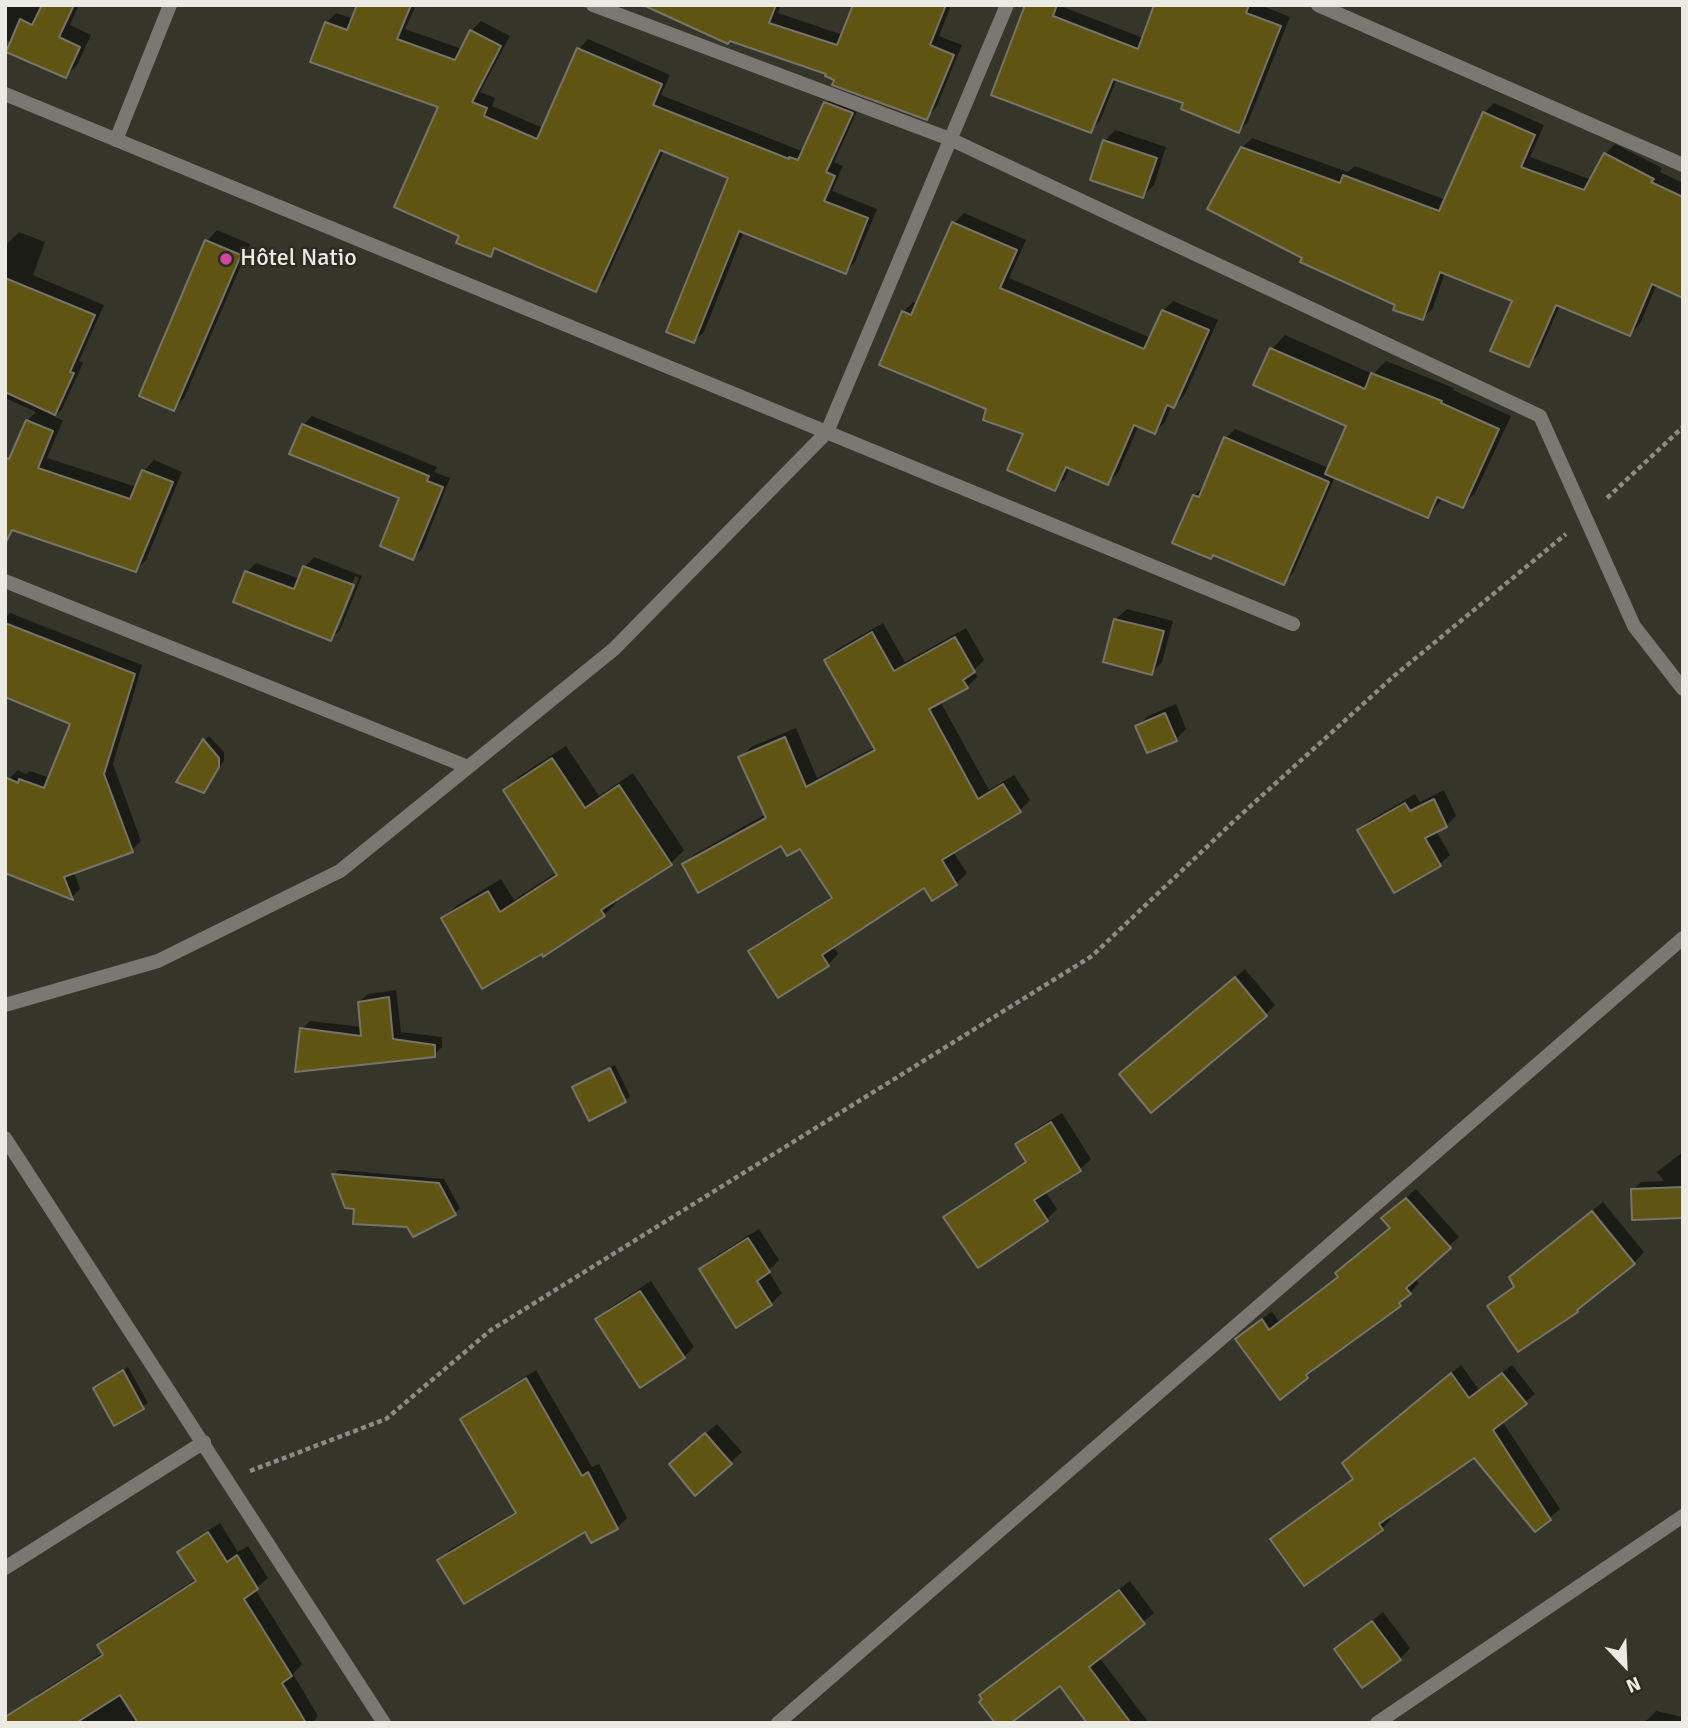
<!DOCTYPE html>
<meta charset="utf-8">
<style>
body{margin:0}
#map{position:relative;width:1688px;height:1728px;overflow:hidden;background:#36352a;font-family:Signika,sans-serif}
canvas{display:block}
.frame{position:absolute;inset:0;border:7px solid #ebeae3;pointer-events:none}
.north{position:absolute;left:1590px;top:1630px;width:70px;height:70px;-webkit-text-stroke:5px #2c2b20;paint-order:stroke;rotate:157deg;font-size:19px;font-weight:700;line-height:28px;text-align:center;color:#ebeae3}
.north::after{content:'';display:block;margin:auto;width:24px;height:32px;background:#ebeae3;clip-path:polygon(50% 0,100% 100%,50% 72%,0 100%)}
</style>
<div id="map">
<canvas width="1688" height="1728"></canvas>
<div class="frame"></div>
<div class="north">N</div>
</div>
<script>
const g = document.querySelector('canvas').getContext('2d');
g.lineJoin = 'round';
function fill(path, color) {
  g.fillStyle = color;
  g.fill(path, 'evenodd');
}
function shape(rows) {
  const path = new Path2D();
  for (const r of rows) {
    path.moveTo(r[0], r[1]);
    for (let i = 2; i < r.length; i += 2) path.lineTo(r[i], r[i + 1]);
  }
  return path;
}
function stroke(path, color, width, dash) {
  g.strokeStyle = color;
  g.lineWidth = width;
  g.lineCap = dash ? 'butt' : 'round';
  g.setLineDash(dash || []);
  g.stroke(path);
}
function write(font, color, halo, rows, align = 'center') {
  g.font = font + ' Signika,sans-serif';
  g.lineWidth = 5;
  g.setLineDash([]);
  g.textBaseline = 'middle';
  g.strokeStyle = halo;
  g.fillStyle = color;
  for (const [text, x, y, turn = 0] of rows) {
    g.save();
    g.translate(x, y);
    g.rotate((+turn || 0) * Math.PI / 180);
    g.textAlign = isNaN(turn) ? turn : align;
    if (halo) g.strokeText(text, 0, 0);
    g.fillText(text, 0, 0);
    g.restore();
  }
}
fill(shape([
 [5,5,79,5,70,25,91,35,77,65,66,76,5,39],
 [359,5,416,5,405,29,462,49,471,31,481,21,510,36,480,92,495,98,492,106,543,128,579,49,588,39,670,75,661,95,799,150,805,150,826,103,835,93,861,103,834,162,843,166,832,191,877,209,855,262,846,271,744,231,704,332,694,341,730,177,664,150,605,280,596,290,498,247,490,255,461,235,440,106,326,23,336,13,353,19],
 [653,5,781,5,778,13,843,35,855,5,951,5,939,36,962,45,936,108,926,118,828,72],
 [1036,5,1058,5,1143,38,1156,5,1260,5,1290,17,1248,122,1239,131,1185,102,1117,78,1100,121,1090,131],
 [1494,103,1544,125,1530,157,1592,180,1605,154,1615,144,1662,168,1660,172,1683,183,1683,296,1657,284,1640,324,1630,334,1560,305,1538,355,1528,365,1514,300,1445,272,1433,308,1423,318,1304,257,1242,148,1252,138,1348,172,1355,166,1446,200,1484,113],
 [1115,130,1166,147,1154,185,1143,196,1105,141],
 [964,213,1026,240,1009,278,1151,338,1163,311,1173,301,1218,320,1184,396,1174,406,1172,405,1165,422,1155,432,1139,425,1118,473,1108,483,1070,466,1065,479,1054,489,1025,433,989,408,903,312,913,302,917,304,954,223],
 [217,230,250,244,184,398,174,409,207,241],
 [19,232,45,242,33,275,104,305,79,361,83,363,62,409,54,417,63,420,47,458,137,487,144,471,154,460,182,472,146,560,136,570,14,529,8,535,27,421,36,412,5,398,5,250,8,243],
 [1285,335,1373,374,1386,361,1454,388,1453,390,1511,416,1475,493,1462,506,1443,498,1428,516,1335,477,1293,573,1283,583,1215,554,1211,557,1194,496,1204,486,1226,438,1235,429,1329,468,1348,425,1256,384,1272,349],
 [312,416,437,467,434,472,450,478,422,549,413,558,401,498,303,425],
 [314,557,362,576,340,630,331,639,247,572,256,563,300,579,305,567],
 [355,576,359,578,338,630,334,630],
 [1127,609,1173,621,1162,662,1152,673,1105,661,1116,619],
 [10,613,142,665,113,764,141,841,132,850,74,872,80,889,72,897,5,871,9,779,18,770,26,774,30,771,50,778,72,723,5,653,5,618],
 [883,623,905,662,966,628,984,660,974,670,977,677,967,687,940,701,989,790,1014,775,1030,800,1020,810,953,852,967,873,956,884,932,899,924,886,833,946,838,954,828,965,750,951,761,941,833,896,800,847,782,844,684,864,695,854,766,814,741,758,751,747,796,728,817,778,875,747,826,660,836,650],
 [1176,704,1186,729,1176,739,1137,726,1148,716],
 [209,736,224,752,224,761,204,791,204,740],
 [566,746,599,796,633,773,684,850,671,863,615,899,617,902,604,915,443,919,456,906,501,879,514,900,557,872,505,790,518,777],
 [1444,790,1456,816,1446,826,1436,831,1450,855,1440,864,1394,891,1359,830,1369,821,1415,794,1420,802],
 [1245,969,1275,1005,1265,1015,1131,1065],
 [396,990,401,1032,442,1037,442,1047,434,1055,302,1029,310,1021,362,1027,359,1002,368,994],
 [615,1065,630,1096,625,1101,574,1087,579,1083],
 [1062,1113,1091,1159,1080,1169,1045,1191,1057,1209,1046,1220,946,1218,956,1207,1027,1160,1017,1144,1028,1134],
 [1683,1152,1683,1216,1633,1190,1641,1182,1664,1181,1657,1172],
 [338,1170,444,1179,460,1208,455,1213,413,1235,408,1225,356,1208,334,1175],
 [1416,1189,1459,1237,1414,1278,1419,1283,1400,1304,1315,1366,1317,1368,1307,1377,1237,1339,1272,1311,1279,1322,1340,1276,1347,1264,1391,1227,1393,1209],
 [1603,1202,1644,1252,1634,1263,1577,1311,1489,1306,1515,1285,1511,1277,1522,1267],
 [759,1229,779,1260,768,1271,782,1293,771,1304,737,1326,701,1270,711,1259],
 [651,1281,694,1347,684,1357,597,1320,608,1309],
 [1461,1365,1479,1390,1512,1365,1535,1394,1502,1421,1560,1509,1535,1530,1474,1456,1388,1515,1391,1519,1382,1529,1304,1584,1272,1539,1281,1530,1354,1477,1353,1454],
 [128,1367,148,1403,114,1424,95,1388],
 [536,1370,592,1467,599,1464,627,1518,617,1528,586,1529,440,1560,449,1550,517,1511,462,1420,472,1410],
 [717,1424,742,1452,696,1493,682,1453],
 [220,1523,238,1552,248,1546,268,1578,255,1589,302,1664,293,1674,318,1716,312,1723,39,1723,27,1705,38,1694,104,1652,99,1645,110,1634,196,1579,179,1553,190,1542],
 [1130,1581,1154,1613,1099,1657,1149,1723,1089,1723,1060,1684,1014,1718,1017,1723,997,1723,981,1696,991,1686],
 [1383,1612,1410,1648,1400,1659,1336,1649],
 [1656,1711,1683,1717,1683,1723,1644,1723]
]), '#0007');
const building = shape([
 [42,5,74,5,59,37,80,47,66,78,6,52,20,19,32,25,42,5],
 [357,5,411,5,397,39,455,60,470,30,501,46,472,102,487,108,484,116,537,139,577,48,662,84,653,105,789,159,789,157,798,160,824,102,853,113,826,172,835,176,824,201,868,218,846,274,739,231,694,343,666,332,728,178,660,150,596,292,494,248,491,257,456,243,459,236,394,207,438,107,310,62,325,22,347,30,357,5],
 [643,5,776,5,769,23,837,45,853,5,946,5,930,45,954,55,927,120,832,85,834,80,825,76,826,74,730,41,728,44,643,5],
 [1025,5,1057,5,1053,16,1138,49,1154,5,1249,5,1246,13,1281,26,1239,133,1181,109,1183,103,1113,79,1091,133,991,95,1025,5],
 [1483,112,1535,135,1521,167,1584,190,1604,153,1654,179,1651,182,1683,197,1683,298,1652,284,1630,336,1556,305,1529,367,1490,351,1512,301,1440,272,1423,320,1393,310,1395,305,1300,262,1302,258,1207,209,1241,147,1340,183,1343,175,1439,211,1483,112],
 [1103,140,1157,158,1143,198,1090,180,1103,140],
 [952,222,1017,250,1000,288,1144,349,1162,310,1209,330,1174,408,1167,405,1155,434,1134,425,1108,485,1066,467,1055,491,1007,470,1023,434,983,420,986,409,879,365,902,311,911,315,952,222],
 [205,240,241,255,174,411,139,396,205,240],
 [5,278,95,315,70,372,74,373,55,415,5,392,5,278],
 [1270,348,1365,389,1371,373,1442,401,1441,403,1499,429,1463,508,1437,497,1428,518,1325,474,1346,426,1253,385,1270,348],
 [26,420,53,431,38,468,130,499,142,470,173,482,136,572,12,530,5,544,5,458,9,459,26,420],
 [302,424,429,476,427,481,443,487,413,560,380,546,399,498,289,454,302,424],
 [1224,437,1329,482,1284,585,1213,555,1211,559,1172,543,1193,495,1199,497,1224,437],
 [303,566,354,585,331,641,233,602,245,571,294,589,303,566],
 [1114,619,1164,631,1152,675,1103,662,1114,619],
 [5,623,135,674,104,774,133,852,64,877,73,900,5,873,5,777,18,783,19,779,44,788,70,724,5,697,5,623],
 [872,632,894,671,955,637,975,672,963,680,968,688,929,709,978,799,1003,784,1021,812,942,860,957,885,932,901,924,888,822,955,829,966,778,998,748,951,832,898,800,849,787,856,781,846,698,893,682,864,766,818,738,757,785,737,806,787,875,750,824,660,872,632],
 [1165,713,1177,741,1147,753,1135,726,1165,713],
 [203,739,219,758,219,767,204,793,176,782,203,739],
 [552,758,585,808,619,785,672,865,601,910,605,916,543,957,542,954,482,989,441,918,488,891,500,912,557,875,503,790,552,758],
 [1434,799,1447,827,1425,838,1441,866,1394,893,1357,830,1405,803,1410,811,1434,799],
 [1235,977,1267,1016,1151,1113,1119,1074,1235,977],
 [389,997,393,1039,435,1045,435,1057,295,1072,300,1028,361,1036,358,1002,389,997],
 [610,1068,626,1102,589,1121,572,1087,610,1068],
 [1051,1122,1081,1171,1034,1200,1048,1221,978,1268,943,1217,1026,1162,1015,1144,1051,1122],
 [332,1174,439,1183,456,1215,413,1237,407,1227,353,1224,354,1209,345,1208,332,1174],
 [1683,1187,1683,1218,1632,1220,1631,1189,1683,1187],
 [1406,1198,1451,1248,1406,1288,1411,1294,1399,1303,1401,1306,1306,1375,1308,1378,1280,1400,1235,1339,1262,1319,1269,1330,1338,1277,1335,1273,1390,1228,1381,1218,1406,1198],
 [1592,1211,1635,1264,1577,1310,1578,1312,1518,1352,1487,1306,1514,1287,1509,1277,1592,1211],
 [748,1238,770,1272,757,1281,772,1305,736,1328,699,1269,748,1238],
 [640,1291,685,1358,640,1388,595,1319,640,1291],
 [123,1370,144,1409,114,1426,93,1388,123,1370],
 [1451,1373,1469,1398,1502,1373,1527,1404,1493,1430,1551,1520,1535,1532,1474,1458,1379,1524,1383,1530,1304,1586,1270,1539,1353,1479,1342,1463,1451,1373],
 [526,1378,582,1476,588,1472,618,1529,591,1543,585,1532,464,1604,437,1560,516,1513,460,1419,526,1378],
 [705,1433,732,1464,695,1496,669,1464,705,1433],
 [208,1532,227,1562,237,1555,258,1589,244,1599,292,1676,282,1683,306,1723,138,1723,120,1695,76,1723,5,1723,5,1717,103,1655,97,1645,196,1581,177,1552,208,1532],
 [1119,1590,1145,1624,1089,1667,1131,1723,1087,1723,1060,1686,1011,1723,995,1723,979,1702,982,1699,979,1695,1119,1590],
 [1372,1621,1401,1660,1362,1688,1334,1649,1372,1621]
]);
fill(building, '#5f5412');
stroke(building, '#767468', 2);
stroke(shape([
 [1607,498,1683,427],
 [250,1471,386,1419,491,1330,1092,956,1234,821,1394,676,1566,534]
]), '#8c8b82', 4.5, [5, 3.5]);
stroke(shape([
 [593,5,950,139,1540,416,1634,626,1683,689],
 [1318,5,1683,165],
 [5,94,1293,624],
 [116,140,170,5],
 [5,581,468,767],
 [5,1005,158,961,340,871,614,649,827,432,1007,5],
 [5,1138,384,1723],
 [5,1568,204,1442],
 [778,1723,1683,938],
 [1377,1723,1683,1516]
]), '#7b7772', 14);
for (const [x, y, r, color] of [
 [226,259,7,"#d1479c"]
]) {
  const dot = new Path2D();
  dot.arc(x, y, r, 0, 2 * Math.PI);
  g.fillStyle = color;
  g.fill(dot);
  stroke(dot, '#2c2b20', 2.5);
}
write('24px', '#ebeae3', '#2c2b20', [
 ["Hôtel Natio",240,259]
], 'left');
</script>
